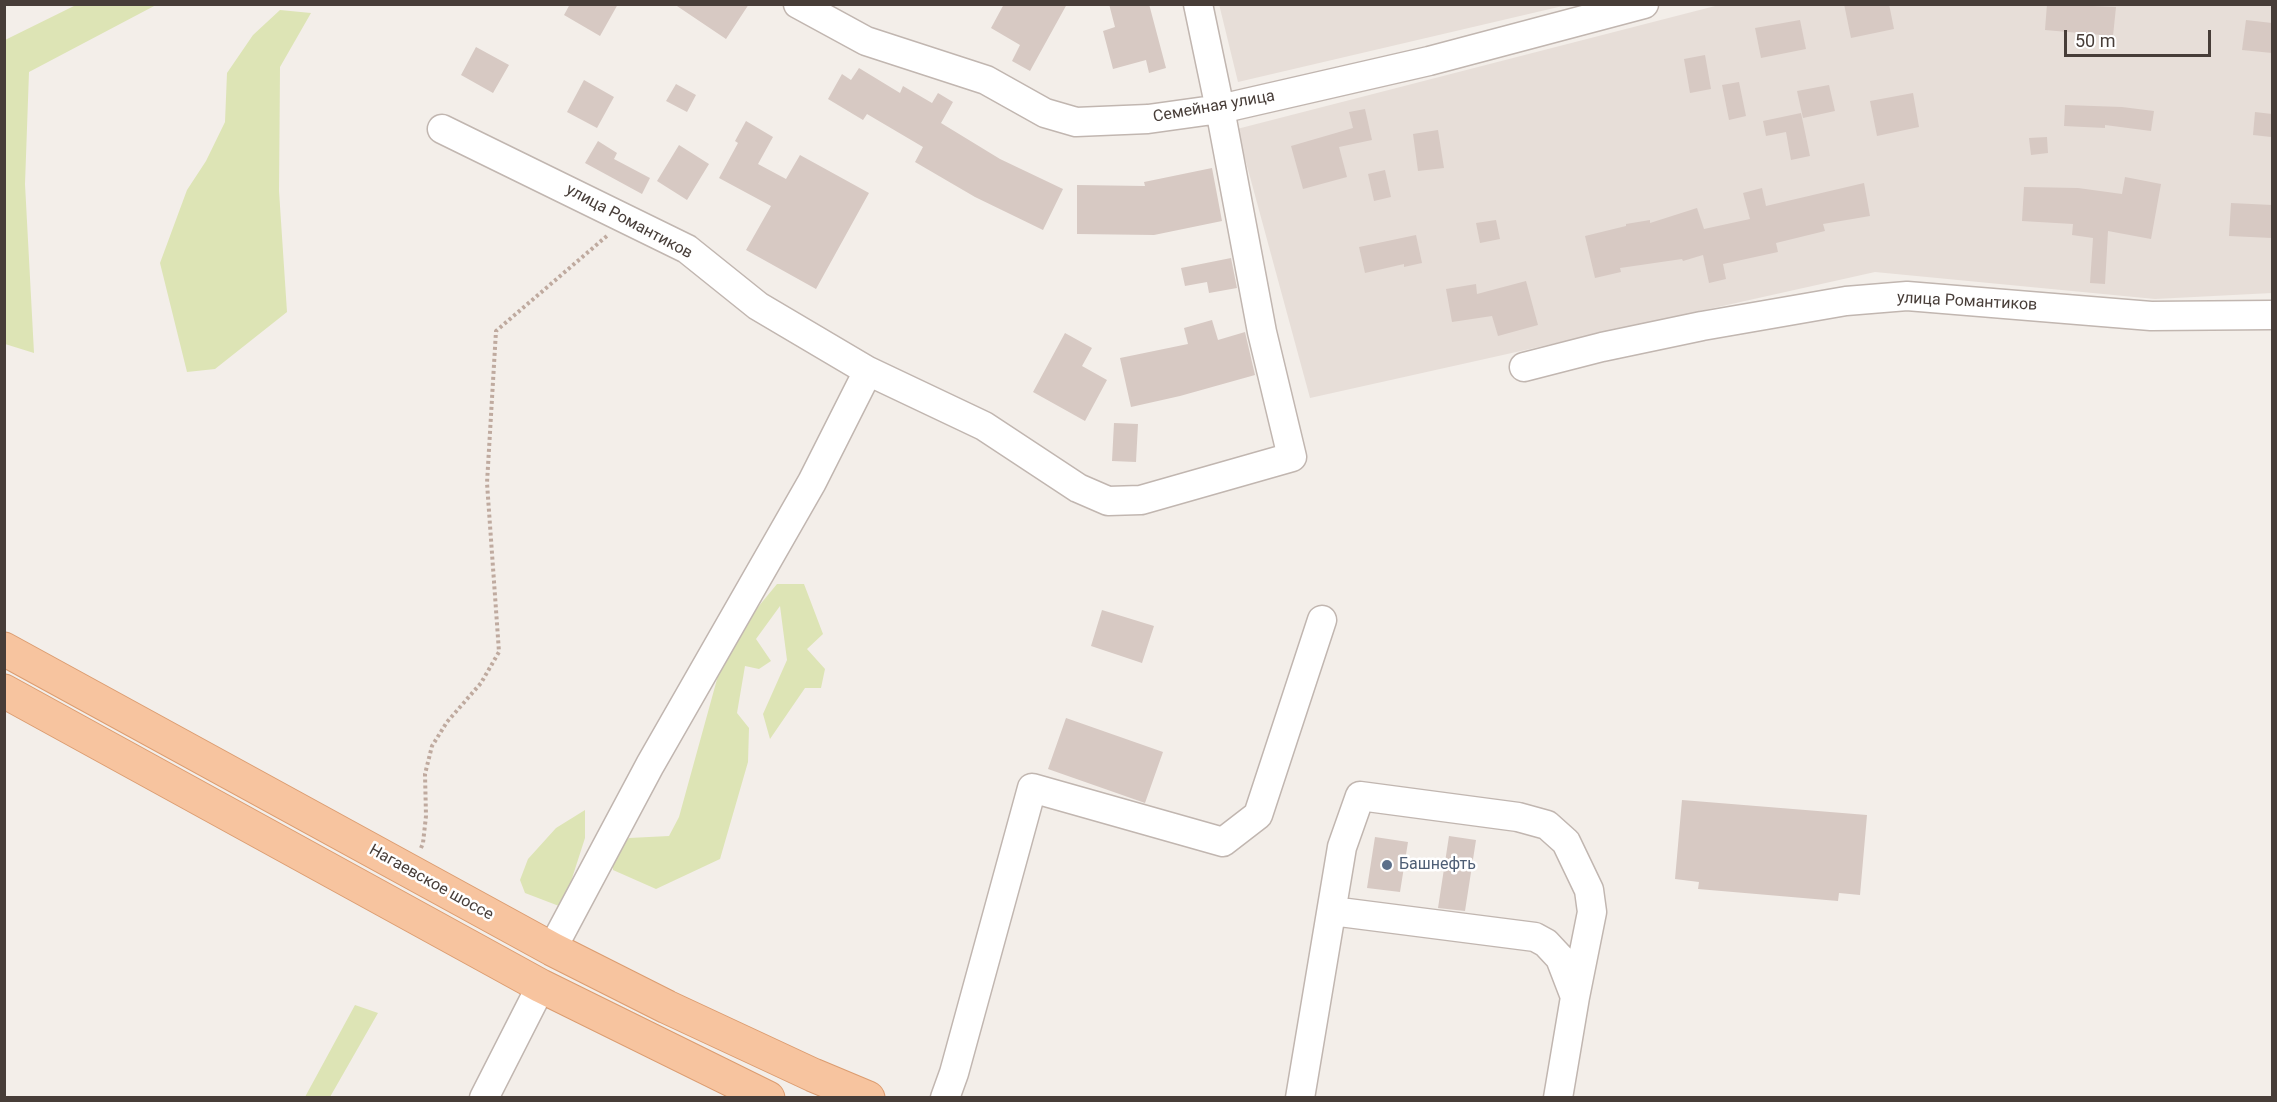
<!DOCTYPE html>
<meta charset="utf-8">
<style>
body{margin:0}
#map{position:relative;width:2277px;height:1102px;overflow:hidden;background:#f3eee9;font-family:Roboto,sans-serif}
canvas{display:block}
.frame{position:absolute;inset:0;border:6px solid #473d38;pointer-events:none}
.scale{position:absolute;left:2064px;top:30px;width:147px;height:27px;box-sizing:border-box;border:3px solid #473d38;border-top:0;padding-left:8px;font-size:18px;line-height:21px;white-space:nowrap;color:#473d38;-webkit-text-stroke:4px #fff;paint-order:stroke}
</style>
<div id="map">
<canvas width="2277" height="1102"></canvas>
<div class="frame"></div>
<div class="scale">50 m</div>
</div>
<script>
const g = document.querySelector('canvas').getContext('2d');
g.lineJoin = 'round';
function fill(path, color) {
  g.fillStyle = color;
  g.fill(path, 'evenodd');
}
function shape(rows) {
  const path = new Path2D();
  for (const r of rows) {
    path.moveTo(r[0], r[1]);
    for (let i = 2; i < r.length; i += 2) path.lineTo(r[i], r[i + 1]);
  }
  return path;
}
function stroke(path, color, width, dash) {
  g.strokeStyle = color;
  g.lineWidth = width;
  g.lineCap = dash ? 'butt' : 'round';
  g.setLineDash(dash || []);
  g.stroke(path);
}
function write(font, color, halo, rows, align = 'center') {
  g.font = font + ' Roboto,sans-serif';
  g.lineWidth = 5;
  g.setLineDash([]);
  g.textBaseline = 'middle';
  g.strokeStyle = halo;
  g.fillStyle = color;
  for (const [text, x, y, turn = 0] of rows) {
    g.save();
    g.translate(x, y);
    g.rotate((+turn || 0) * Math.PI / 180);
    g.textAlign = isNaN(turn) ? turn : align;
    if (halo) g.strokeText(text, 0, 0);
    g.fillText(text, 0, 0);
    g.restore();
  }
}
fill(shape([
 [1219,4,1567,4,1567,5,1238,82],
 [1719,5,2272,5,2272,293,2155,299,1875,272,1310,398,1237,129]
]), '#e7ded8');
fill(shape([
 [78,4,156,5,29,72,25,184,34,353,5,344,5,40],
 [280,10,311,13,280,67,279,191,287,312,215,369,187,372,160,263,187,190,206,161,225,122,227,73,253,35],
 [777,584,804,584,823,634,807,649,825,669,821,688,805,688,770,739,763,714,787,660,780,606,756,639,771,661,759,669,745,666,737,713,749,728,748,762,720,859,656,889,613,870,613,854,629,838,669,836,679,817,719,672,744,624],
 [585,810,585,838,566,897,559,906,525,893,520,880,528,859,556,828],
 [355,1005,378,1013,330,1097,305,1097]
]), '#dde4b5');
fill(shape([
 [570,4,618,4,600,36,564,15],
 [674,4,749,4,726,39],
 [1004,4,1067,4,1030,71,1012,61,1020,45,991,28],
 [1109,4,1149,4,1166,68,1149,73,1146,60,1113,69,1103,31,1115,27],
 [1844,4,1889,4,1894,29,1851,38],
 [2047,4,2116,7,2113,36,2045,30],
 [1800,20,1806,49,1761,58,1755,28],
 [2246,20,2272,23,2272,53,2242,50],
 [476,47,509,65,493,93,461,75],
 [1705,55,1711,89,1690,93,1684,59],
 [859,68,900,93,903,86,932,103,938,93,953,102,941,123,1000,159,1063,189,1043,230,975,197,915,162,923,147,867,114,863,120,828,99,842,74,851,80],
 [584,80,614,97,597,128,567,112],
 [1739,82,1746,116,1729,120,1722,85],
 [676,84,696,95,687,112,666,101],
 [1829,85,1835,111,1803,118,1797,91],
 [1913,93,1919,127,1877,136,1870,101],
 [2065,105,2122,107,2154,111,2151,131,2105,125,2105,128,2064,126],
 [1365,109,1372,140,1339,147,1347,177,1303,189,1291,146,1353,128,1349,112],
 [2255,112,2272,114,2271,137,2253,135],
 [1801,113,1810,156,1791,160,1786,132,1766,136,1763,121],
 [746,121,773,137,758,164,786,179,800,155,869,193,816,289,746,250,771,206,719,178,738,143,735,141],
 [1438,130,1444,168,1418,171,1413,134],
 [2047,137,2048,153,2031,155,2029,138],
 [598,141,617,153,614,159,650,178,642,194,585,163],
 [679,145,709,164,687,200,657,181],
 [1212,168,1222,221,1154,235,1077,234,1077,185,1145,186,1144,182],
 [1385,170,1391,197,1374,201,1368,174],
 [2125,177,2161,184,2151,239,2108,231,2105,284,2090,283,2093,238,2072,235,2073,224,2022,221,2024,187,2078,188,2122,194],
 [1864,183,1870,216,1823,224,1825,231,1776,243,1778,252,1723,264,1726,279,1709,283,1703,255,1683,261,1682,259,1620,268,1621,272,1595,278,1585,236,1626,226,1626,224,1650,220,1650,223,1697,208,1704,229,1750,219,1743,193,1762,188,1766,206],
 [2231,203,2272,205,2272,238,2229,236],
 [1496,220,1500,239,1480,243,1476,223],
 [1416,235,1422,263,1404,267,1404,264,1365,273,1359,247],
 [1231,258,1237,288,1209,293,1207,282,1185,286,1181,268],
 [1526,281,1538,325,1498,336,1492,316,1452,322,1446,289,1476,284,1477,294],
 [1212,320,1218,340,1245,332,1255,375,1180,396,1131,407,1120,358,1188,344,1184,328],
 [1065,333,1092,348,1082,366,1107,380,1085,421,1033,392],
 [1114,423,1138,424,1136,462,1112,461],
 [1102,610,1154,626,1142,663,1091,646],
 [1066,718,1163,752,1145,803,1048,769],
 [1682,800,1867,815,1860,895,1839,893,1838,901,1698,889,1699,882,1675,879],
 [1449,836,1476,840,1465,911,1438,908],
 [1375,837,1408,842,1400,892,1367,888]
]), '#d7c9c3');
const minor = shape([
 [798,4,866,41,986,80,1045,113,1076,122,1148,119,1220,109,1429,61,1644,4],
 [442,129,687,249,758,306,868,371,984,426,1078,488,1108,501,1141,500,1292,457,1262,332,1220,109,1198,4],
 [1524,367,1602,347,1702,326,1846,301,1907,296,2151,316,2272,315],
 [1332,911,1535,937,1546,943,1560,958,1575,997],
 [552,949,650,765,812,482,868,371],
 [484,1098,541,986],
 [945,1098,954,1073,1032,788,1223,842,1258,815,1322,620],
 [1300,1098,1342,847,1360,796,1518,817,1547,825,1566,842,1589,890,1592,912,1575,997,1558,1098]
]);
const major = shape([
 [4,649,552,949,667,1007,813,1075,868,1098],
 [4,691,541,986,768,1098]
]);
stroke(minor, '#c1b6b0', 31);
stroke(major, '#db9c70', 35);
stroke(shape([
 [421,848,423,843,426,816,425,774,432,746,447,722,481,683,499,652,487,483,496,331,608,235]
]), '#bfaa9f', 4, [3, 3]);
stroke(minor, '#fff', 28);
stroke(major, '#f7c49f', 33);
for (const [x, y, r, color] of [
 [1387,865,6,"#5c6f8a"]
]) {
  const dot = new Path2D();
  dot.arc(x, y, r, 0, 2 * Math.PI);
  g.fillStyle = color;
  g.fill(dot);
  stroke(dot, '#fff', 2);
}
write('16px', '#473d38', '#fff', [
 ["Семейная улица",1214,107,-10],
 ["улица Романтиков",629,222,28],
 ["улица Романтиков",1967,302,3],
 ["Нагаевское шоссе",431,883,29]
]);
write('16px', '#4e5e75', '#fff', [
 ["Башнефть",1399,865]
], 'left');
</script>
